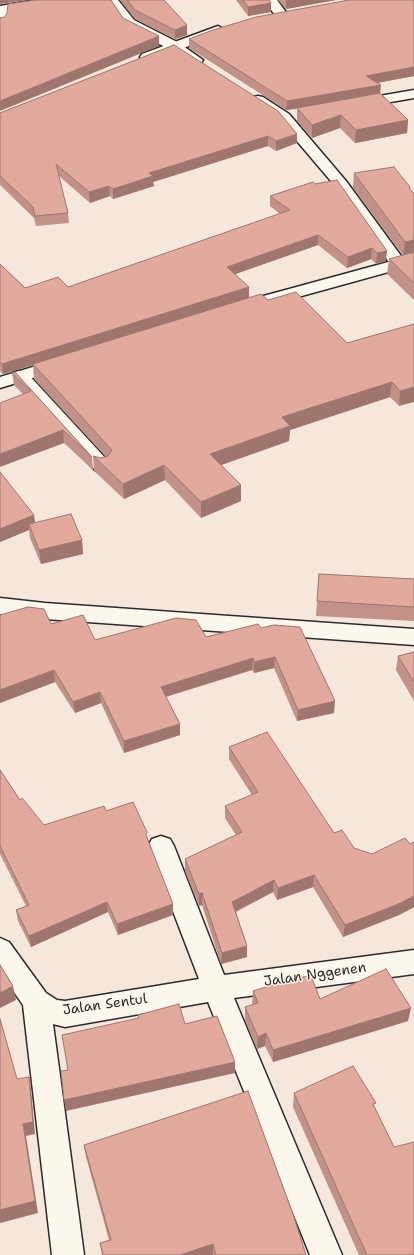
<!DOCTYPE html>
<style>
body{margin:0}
canvas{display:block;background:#f6e7dc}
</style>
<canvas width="414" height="1255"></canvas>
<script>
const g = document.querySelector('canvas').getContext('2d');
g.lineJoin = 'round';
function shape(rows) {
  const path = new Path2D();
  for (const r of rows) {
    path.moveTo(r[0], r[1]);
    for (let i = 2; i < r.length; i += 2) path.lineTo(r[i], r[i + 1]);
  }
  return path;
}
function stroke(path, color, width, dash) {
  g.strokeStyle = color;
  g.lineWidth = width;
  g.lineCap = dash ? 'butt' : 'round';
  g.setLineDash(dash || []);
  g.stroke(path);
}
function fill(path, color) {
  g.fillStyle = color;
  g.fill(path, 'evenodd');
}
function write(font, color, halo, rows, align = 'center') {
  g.font = font + ' "Shantell Sans",sans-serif';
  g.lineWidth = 3;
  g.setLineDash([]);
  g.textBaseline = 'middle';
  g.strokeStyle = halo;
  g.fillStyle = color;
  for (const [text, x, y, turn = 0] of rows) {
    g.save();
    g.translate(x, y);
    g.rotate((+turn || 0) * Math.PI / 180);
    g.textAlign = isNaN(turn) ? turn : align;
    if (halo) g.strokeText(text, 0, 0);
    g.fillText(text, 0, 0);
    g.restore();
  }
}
const minor = shape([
 [36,0,66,0,60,4,7,12,7,22,6,25,0,26,0,6,36,0],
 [106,0,118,0,134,20,179,43,203,60,201,63,191,63,169,49,124,26,106,0],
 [264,0,277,0,288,15,282,19,277,18,264,0],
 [414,90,414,98,356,108,351,107,349,104,351,101,356,100,414,90],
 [258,96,263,97,289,114,346,181,407,264,405,268,399,269,393,268,336,187,279,120,253,103,251,100,253,97,258,96],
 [20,371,26,372,109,462,112,466,109,470,102,472,95,470,14,380,11,376,14,372,20,371],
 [0,598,45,603,414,629,414,645,45,619,0,614,0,598],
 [161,836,170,839,174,846,224,975,414,950,414,974,234,998,342,1255,310,1255,208,1002,65,1027,53,1024,84,1255,52,1255,23,1005,0,972,0,938,9,942,46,993,57,1000,65,1001,199,979,148,846,152,839,161,836]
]);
const tertiary = shape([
 [218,26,225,30,223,33,152,60,142,60,140,57,142,54,218,26],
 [414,255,414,265,240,313,234,312,231,308,234,304,414,255],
 [62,358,68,359,71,363,68,367,0,388,0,377,62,358]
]);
stroke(minor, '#2b2b2b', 3);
stroke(tertiary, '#2b2b2b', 3);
fill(minor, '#fbf7ec');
fill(tertiary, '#fbf7ec');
fill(shape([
 [120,0,164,0,187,35,175,39,135,19],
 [236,0,269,0,271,12,248,16],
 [278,0,336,0,286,9],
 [414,0,414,76,377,83,380,93,408,120,407,133,355,143,340,128,312,138,297,121,297,109,286,110,189,48,189,39],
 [174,45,297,143,276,151,268,146,153,182,154,186,113,199,110,196,90,203,59,176,68,213,69,223,36,226,34,218,0,185,0,113],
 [354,173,410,189,414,193,414,300,387,274,389,259,403,255,353,188],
 [313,182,386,261,376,264,371,259,347,268,318,245,235,274,249,298,268,300,347,343,414,324,399,406,390,397,290,430,289,441,221,465,241,485,241,501,201,518,165,480,124,499,94,471,93,456,101,458,106,457,34,379,33,365,3,374,0,371,0,264,25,288,68,287,280,214,270,206,270,196],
 [15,372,92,457,93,470,64,443,23,394,14,385,12,373],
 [0,472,35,522,82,540,83,554,41,564,30,538,29,530,0,542],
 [319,574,414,579,414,621,316,616],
 [0,615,51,624,95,640,206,637,261,628,334,713,297,721,274,668,254,673,252,670,166,697,180,724,180,735,124,753,101,703,75,713,55,682,0,703],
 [414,652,414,701,396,670,398,656],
 [229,747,334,833,354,848,372,854,410,844,414,842,414,907,399,915,343,937,313,887,277,900,273,892,236,912,247,946,247,957,221,964,202,905,199,906,185,871,185,859,236,835,225,818,225,806,252,795,229,759],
 [0,770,20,800,44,825,106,811,148,840,173,915,118,935,108,912,31,947,18,921,16,910,26,906,0,854],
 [253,991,320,999,408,1021,273,1062,265,1046,257,1049,245,1020,245,1007,252,1005],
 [294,1093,375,1108,414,1255,359,1255,293,1107],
 [84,1145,306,1255,102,1255,100,1243,109,1240,86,1157]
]), '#c29187');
fill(shape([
 [0,0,27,0,0,4],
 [289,0,336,0,286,9,286,1],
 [271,3,271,12,248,16,248,7],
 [187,25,187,35,175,39,175,30],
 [159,36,159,46,0,111,0,101],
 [414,67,414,76,366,85,366,76],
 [381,85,380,94,286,110,287,101],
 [341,115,340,128,312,138,312,125],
 [408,120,407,133,355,143,356,130],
 [297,134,297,143,276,151,276,141],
 [268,136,268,146,153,182,154,186,113,199,113,189,149,173],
 [109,186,110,196,90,203,89,192],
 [318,235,318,245,227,277,227,267],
 [414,240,414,254,403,256,405,242],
 [372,248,371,259,347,268,348,257],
 [387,251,386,261,376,264,377,253],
 [249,287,249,298,33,364,33,365,3,374,2,364],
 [392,382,390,397,290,430,289,441,210,469,210,454,282,417],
 [414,387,414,402,399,406,400,391],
 [63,430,64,443,0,467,0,454],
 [164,465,165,480,124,499,123,484],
 [241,485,241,501,201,518,201,502],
 [34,515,36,528,29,524,29,530,0,542,0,529],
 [82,540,83,554,41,564,39,550],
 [275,657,274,668,254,673,254,662],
 [253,658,252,670,161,698,161,687],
 [54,670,55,682,0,703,0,690],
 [100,692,101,703,75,713,73,702],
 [335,701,334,713,297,721,298,710],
 [180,724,180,735,124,753,124,741],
 [314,875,313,887,277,900,278,888],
 [274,880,273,892,232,913,232,902],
 [202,893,202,905,199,906,199,894],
 [414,896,414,907,399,915,343,937,345,925],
 [107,902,108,912,31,947,29,936],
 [173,904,173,915,118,935,117,924],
 [247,946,247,957,221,964,222,953],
 [13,986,16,1000,0,1008,0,993],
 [411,1008,408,1021,273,1062,273,1050],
 [266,1033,265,1046,257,1049,258,1037],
 [235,1062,235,1073,66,1111,64,1100],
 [29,1077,31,1090,35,1134,26,1136,38,1213,0,1223,0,1210,23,1124],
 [213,1244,213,1255,180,1255]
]), '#9e766e');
const building = shape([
 [35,0,111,0,123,18,159,36,0,101,0,18,5,17,7,13,8,4,35,0],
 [127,0,164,0,187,25,175,30,135,10,127,0],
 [243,0,269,0,271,3,248,7,243,0],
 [349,0,414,0,414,67,366,76,381,85,287,101,189,39,213,30,256,17,349,0],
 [174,45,278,111,297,134,276,141,268,136,149,173,153,176,113,189,109,186,89,192,56,164,68,213,35,216,33,207,0,176,0,113,174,45],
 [380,93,408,120,356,130,341,115,312,125,297,108,380,93],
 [394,167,410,187,409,188,414,193,414,240,405,242,354,173,394,167],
 [337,180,387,251,377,253,372,248,348,257,318,235,227,267,249,287,2,364,0,362,0,264,25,288,58,277,68,287,290,210,270,196,313,182,315,184,337,180],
 [414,252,414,283,389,259,414,252],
 [296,292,347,343,414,324,414,387,400,391,392,382,282,417,290,426,210,454,241,485,201,502,164,465,123,484,93,456,101,458,108,456,112,450,33,364,261,294,268,300,296,292],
 [15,372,92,457,63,430,0,454,0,403,31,391,12,373,15,372],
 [0,472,34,515,0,529,0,472],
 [71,514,82,540,39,550,29,524,71,514],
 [319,574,414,579,414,607,317,601,319,574],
 [28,607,44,609,51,624,83,615,95,640,176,618,196,620,206,637,258,624,261,628,274,625,300,627,335,701,298,710,275,657,254,662,253,658,161,687,180,724,124,741,100,692,73,702,54,670,0,690,0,615,28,607],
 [414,652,414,682,398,656,414,652],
 [267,732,334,833,342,830,354,848,372,854,405,838,410,844,414,842,414,896,401,903,345,925,314,875,278,888,274,880,232,902,247,946,222,953,202,893,199,894,185,859,242,832,225,806,258,792,229,747,267,732],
 [0,770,20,800,22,798,44,825,104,806,106,811,133,802,147,832,146,835,173,904,117,924,107,902,29,936,16,910,29,905,0,846,0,770],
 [0,965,13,986,0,993,0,965],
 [386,969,411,1008,273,1050,266,1033,258,1037,245,1007,258,1003,253,991,295,978,311,976,320,999,386,969],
 [179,1004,185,1024,217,1016,235,1062,64,1100,61,1071,68,1070,62,1035,139,1018,138,1015,179,1004],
 [0,1019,17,1079,29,1077,33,1122,23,1124,35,1201,0,1210,0,1019],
 [353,1066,376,1103,373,1104,394,1147,414,1142,414,1255,367,1255,294,1093,353,1066],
 [248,1091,294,1217,306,1255,216,1255,213,1244,180,1255,103,1255,100,1243,111,1240,84,1145,248,1091]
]);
fill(building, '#e2a99d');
stroke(building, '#9e766e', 1);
write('14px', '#2b2b2b', '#fbf7ec', [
 ["Jalan Nggenen",315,975,-8],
 ["Jalan Sentul",105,1005,-8]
]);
</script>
